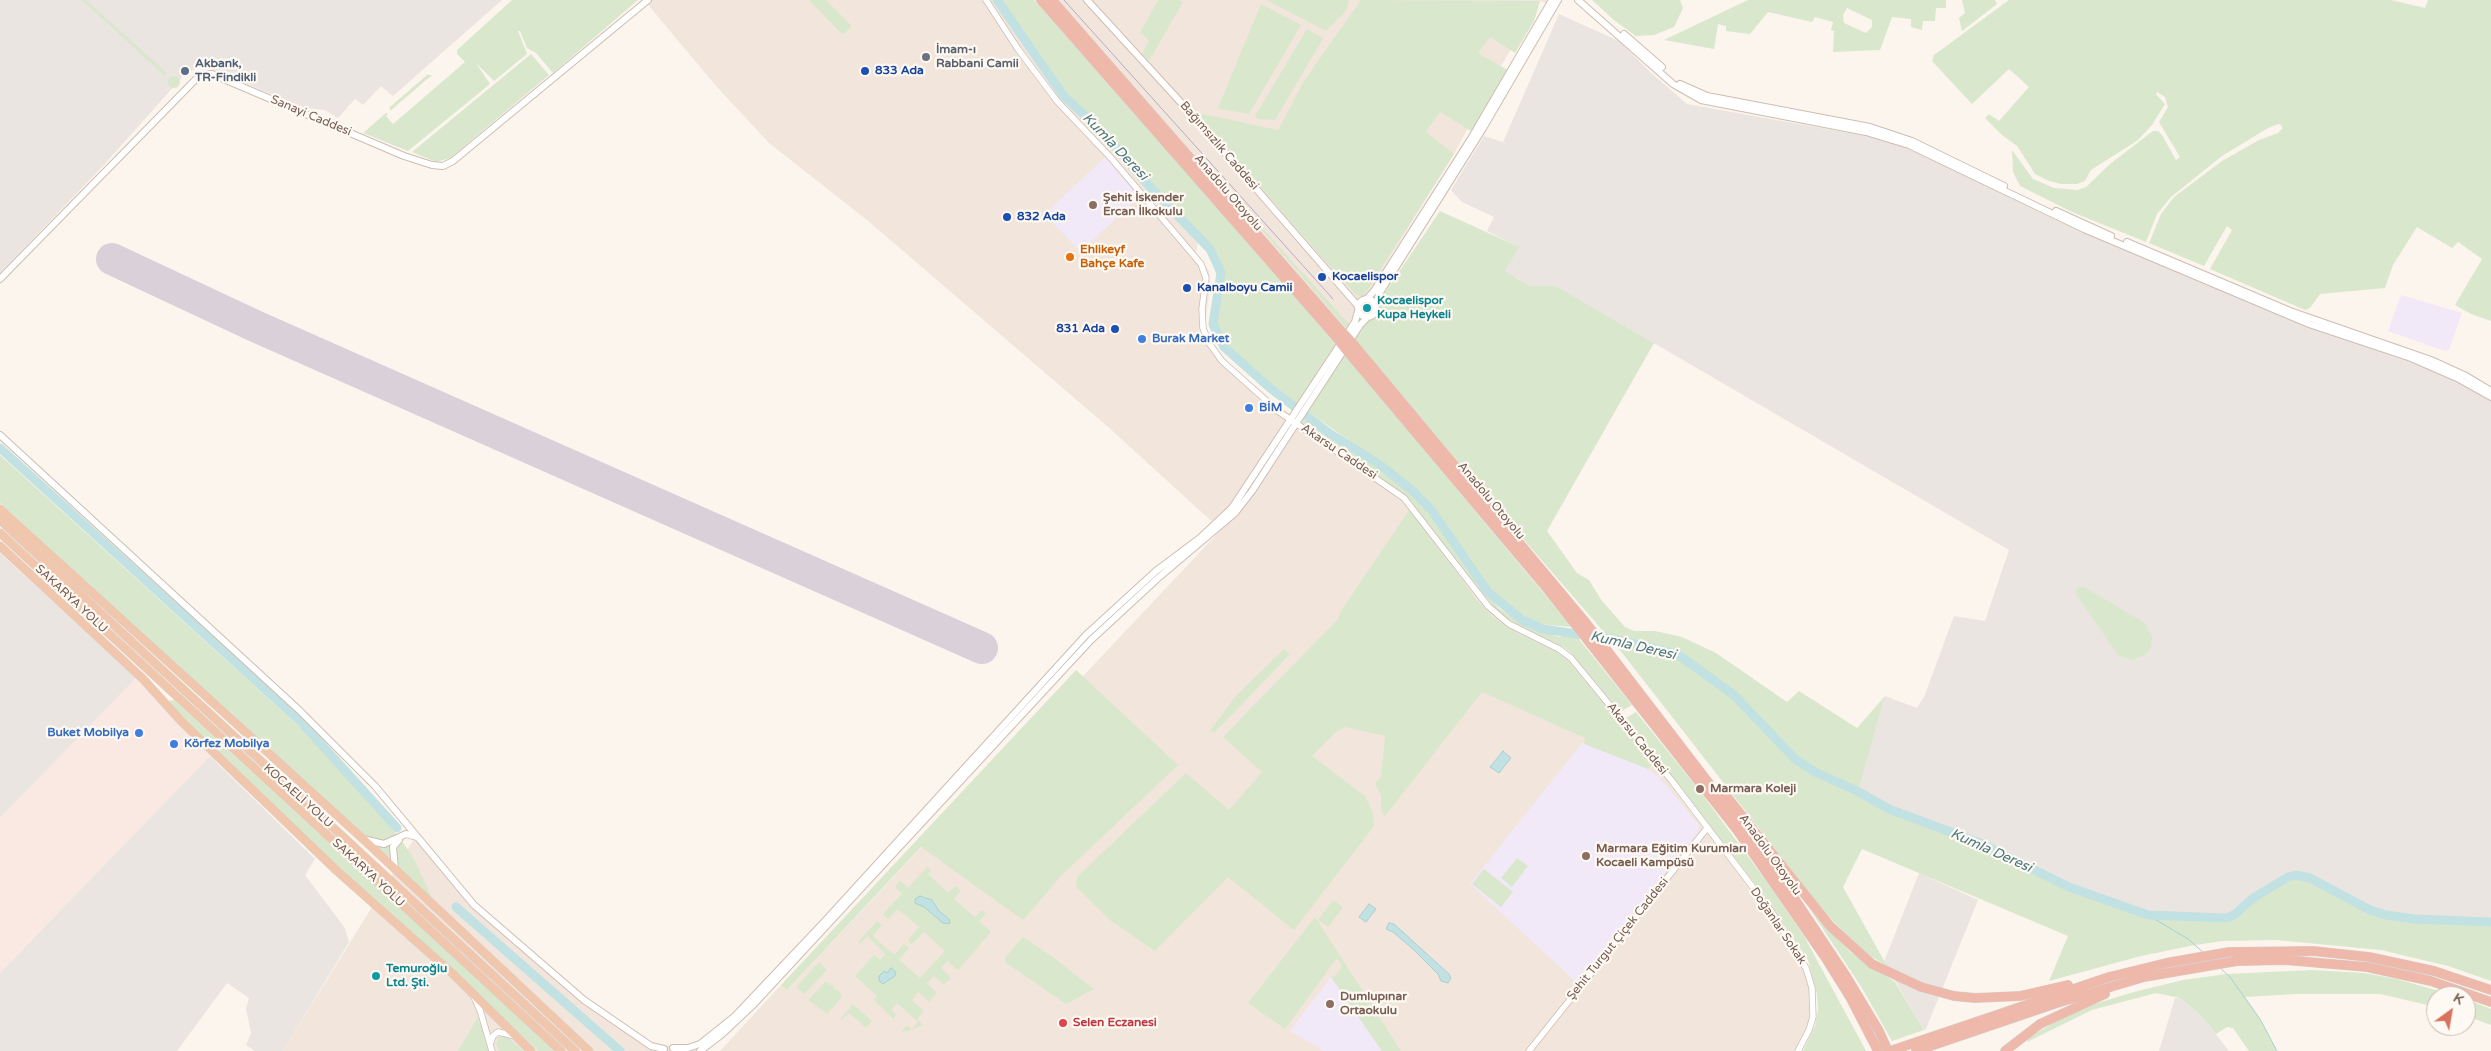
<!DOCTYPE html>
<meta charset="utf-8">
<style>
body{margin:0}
#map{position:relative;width:2491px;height:1051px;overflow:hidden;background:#fbf5ed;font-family:"Varela Round",sans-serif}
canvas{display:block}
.north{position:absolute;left:2426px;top:986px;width:50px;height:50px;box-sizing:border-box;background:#fef9f3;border:1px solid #c7bab2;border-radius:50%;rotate:32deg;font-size:14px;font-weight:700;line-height:20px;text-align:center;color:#755c51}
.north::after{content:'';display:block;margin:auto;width:18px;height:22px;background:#d8735f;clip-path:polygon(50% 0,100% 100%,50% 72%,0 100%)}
</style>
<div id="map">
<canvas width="2491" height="1051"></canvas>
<div class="north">K</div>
</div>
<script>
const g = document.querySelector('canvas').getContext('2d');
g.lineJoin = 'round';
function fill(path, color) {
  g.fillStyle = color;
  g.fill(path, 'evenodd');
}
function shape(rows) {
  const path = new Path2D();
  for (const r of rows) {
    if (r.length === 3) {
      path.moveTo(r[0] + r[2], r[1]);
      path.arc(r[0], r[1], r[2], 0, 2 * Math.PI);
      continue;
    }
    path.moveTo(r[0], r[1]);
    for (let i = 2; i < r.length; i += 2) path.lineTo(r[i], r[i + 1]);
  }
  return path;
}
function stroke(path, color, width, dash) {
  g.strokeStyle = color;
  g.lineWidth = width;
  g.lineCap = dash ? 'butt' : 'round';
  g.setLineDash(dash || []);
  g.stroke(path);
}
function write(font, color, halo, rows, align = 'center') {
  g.font = font + ' "Varela Round",sans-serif';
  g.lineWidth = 4.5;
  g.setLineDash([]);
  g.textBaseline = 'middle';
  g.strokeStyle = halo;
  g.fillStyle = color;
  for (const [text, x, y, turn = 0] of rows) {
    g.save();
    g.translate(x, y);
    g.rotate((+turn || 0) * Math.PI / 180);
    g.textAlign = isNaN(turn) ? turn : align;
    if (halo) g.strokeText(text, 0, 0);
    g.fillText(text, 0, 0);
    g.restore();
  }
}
fill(shape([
 [644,0,1547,0,1546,3,1540,1,1501,66,1454,154,1329,356,1204,216,1196,252,1209,271,1210,287,1205,324,1209,336,1218,351,1232,366,1279,406,1396,491,1481,599,1501,618,1566,653,1651,754,1771,911,1810,978,1813,1017,1798,1051,720,1051,781,985,787,990,1217,534,1219,528,1107,426,867,220,769,143,716,86],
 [417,834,474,904,585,998,659,1047,675,1045,683,1051,283,1051]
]), '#f2e6dc');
fill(shape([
 [136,678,210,756,0,973,0,818]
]), '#fae8e2');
fill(shape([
 [0,0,502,0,393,96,381,86,363,105,355,99,338,118,325,110,305,108,211,69,197,68,185,74,103,166,0,273],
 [1559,14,1619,41,1649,71,1687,104,1877,138,1907,147,2052,218,2301,324,2450,376,2491,400,2491,922,2415,919,2386,915,2370,910,2310,878,2296,875,2288,877,2253,898,2234,915,2226,918,2148,915,2069,887,1980,843,1889,809,1857,791,1885,696,1917,708,1924,697,1954,616,1985,621,2009,550,1556,286,1530,286,1505,271,1518,247,1487,231,1494,217,1462,202,1451,190,1484,136,1503,142],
 [0,553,136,678,0,818],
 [210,756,315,859,305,875,345,928,349,942,283,1051,255,1051,246,1045,251,1033,246,1009,249,998,227,983,177,1051,0,1051,0,973],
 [1919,873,1978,900,1926,1029,1924,1030,1884,962],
 [2175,998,2180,998,2203,1018,2229,1051,2159,1051]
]), '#ebe5e1');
fill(shape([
 [1105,157,1139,197,1082,250,1079,250,1046,216,1046,213],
 [2401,295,2462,313,2449,350,2445,351,2388,331],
 [1582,743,1646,768,1658,776,1699,825,1699,831,1578,981,1575,981,1470,884],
 [1331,977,1382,1051,1324,1051,1290,1031]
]), '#f1e9f8');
fill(shape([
 [82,0,86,0,167,73,165,76],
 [512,0,638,0,553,73,536,53,527,48,520,31,518,31,527,54,494,81,476,63,490,84,408,151,363,133,386,113,388,114,386,116,393,124,465,62,457,54,457,50],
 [809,0,826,0,852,26,843,35],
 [1000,0,1034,0,1240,232,1336,345,1298,404,1246,365,1225,345,1216,324,1223,272,1219,260,1204,237,1169,203,1111,137,1062,91],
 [1056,0,1349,324,1347,329,1223,185],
 [1158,0,1179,0,1183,2,1149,61,1142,54,1149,41,1140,33],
 [1266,0,1348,0,1349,2,1346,11,1326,31],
 [1361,0,1540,1,1534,21,1515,53,1490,37,1478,53,1511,72,1474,133,1440,112,1426,132,1454,154,1363,297,1357,295,1343,281,1194,112,1278,130,1304,81],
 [1592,0,1680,0,1683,8,1674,27,1654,35,1636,36,1615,21],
 [1748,0,1946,0,1946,8,1936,8,1935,21,1923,21,1922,30,1911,27,1911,19,1892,17,1880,50,1833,52,1834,31,1831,30,1833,22,1815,17,1812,22,1768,12,1750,34,1726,31,1726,26,1718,24,1714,49,1664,40],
 [1847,8,1872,20,1872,27,1866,33,1844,23,1843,15],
 [1962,0,1995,0,1997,4,1962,31,1959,18,1965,13],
 [2009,0,2391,0,2425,8,2428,0,2491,0,2491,321,2471,314,2455,305,2482,259,2458,242,2452,248,2417,227,2393,265,2385,288,2320,294,2310,308,2305,310,2210,269,2232,230,2227,226,2204,266,2149,243,2161,214,2174,197,2222,161,2259,140,2278,133,2282,129,2282,126,2279,124,2268,128,2222,156,2171,197,2157,214,2146,242,2072,212,2020,186,2013,172,2012,150,2033,179,2054,188,2077,190,2086,187,2110,164,2153,131,2158,131,2162,135,2176,160,2180,157,2159,122,2168,107,2165,97,2157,92,2156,94,2165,104,2152,125,2138,140,2091,170,2085,181,2077,184,2061,184,2049,181,2035,174,2017,146,2002,135,1985,118,1989,114,1999,121,2029,87,2009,69,1972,104,1932,61,1934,55],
 [1261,4,1301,25,1249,114,1220,109,1218,108],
 [1307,29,1323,38,1321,42,1275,120,1259,119,1255,116],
 [531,54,549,75,450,158,436,162,412,152],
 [427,75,432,75,390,111,390,107],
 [174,82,6],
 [1440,211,1519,247,1505,271,1530,286,1556,286,1654,343,1547,531,1577,573,1589,580,1602,601,1625,627,1634,631,1655,631,1682,637,1716,653,1787,702,1799,691,1857,728,1885,696,1858,791,1889,809,1980,843,2081,892,2148,915,2179,915,2221,919,2234,915,2253,898,2288,877,2304,876,2386,915,2415,919,2491,922,2491,981,2448,966,2381,950,2276,940,2223,941,2195,945,2141,956,2049,981,2068,936,1862,849,1843,887,1887,966,1872,957,1857,945,1825,913,1623,654,1518,533,1354,338,1367,319,1376,314,1380,300],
 [1367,308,7],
 [1344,354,1441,470,1572,627,1538,624,1509,608,1487,585,1428,502,1393,471,1307,411],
 [1302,418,1376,465,1410,491,1428,512,1487,595,1500,609,1533,629,1560,637,1566,634,1578,638,1632,705,1620,712,1571,653,1563,647,1515,624,1496,610,1412,506,1298,425],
 [0,455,314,740,377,809,412,855,435,904,0,503],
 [1410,509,1476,599,1492,616,1517,633,1563,655,1653,763,1648,769,1584,744,1585,738,1482,692,1385,816,1381,811,1381,795,1375,783,1381,777,1385,736,1345,727,1335,733,1312,756,1365,796,1373,813,1374,826,1294,930,1228,877,1155,951,1111,921,1076,887,1077,877,1186,773,1229,810,1262,772,1223,737,1338,619,1341,611],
 [2078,587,2084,587,2145,623,2152,637,2151,648,2146,654,2133,660,2118,655,2077,595,2076,591],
 [1284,649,1290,654,1224,723,1215,731,1209,732,1235,697],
 [1076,670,1178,765,1062,875,1023,920,921,847,787,990,781,985],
 [174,700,555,1051,539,1051,380,908,167,701],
 [1636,712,1699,790,1767,882,1804,936,1866,1051,1803,1051,1815,1026,1818,1009,1817,994,1808,960,1759,889,1626,718],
 [1517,858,1528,866,1512,887,1501,878],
 [927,867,931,870,928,874,948,893,956,886,961,891,954,899,975,917,982,910,986,914,979,921,991,932,958,970,947,961,941,968,951,978,944,985,934,976,927,983,937,993,929,1002,918,992,912,1000,924,1011,917,1019,923,1025,911,1030,901,1032,907,1025,912,1030,918,1022,897,1003,891,1010,896,1015,893,1019,874,1000,877,996,855,976,874,955,880,960,885,954,867,936,860,944,858,942,877,921,882,925,873,936,894,955,904,944,909,948,899,960,920,978,945,951,924,932,912,944,908,940,919,927,898,909,888,919,883,914,902,894,895,887,900,881,908,888],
 [1484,869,1513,892,1501,907,1472,884],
 [1790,879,1850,952,1895,982,1924,1030,1892,1041,1862,988],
 [1333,900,1343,907,1328,927,1318,920],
 [1315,917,1339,954,1401,1051,1382,1051,1331,977,1335,976,1342,966,1337,958,1285,1029,1248,1003],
 [1023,937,1054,958,1094,989,1066,1004,1006,963,1005,958],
 [819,962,827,970,804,994,796,987],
 [2312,970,2364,973,2397,979,2456,996,2436,996,2436,1007,2380,994,2295,994,2245,997,2260,1019,2277,1051,2249,1051,2233,1028,2227,1027,2216,1034,2203,1018,2180,998,2156,993,2092,1010,2027,1042,2028,1038,2075,1010,2130,993,2183,980,2226,974],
 [826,981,830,986,832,984,836,991,838,990,842,997,827,1014,808,1000],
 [2466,999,2491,1009,2491,1025,2466,1016],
 [853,1004,872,1021,866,1028,849,1013,842,1020,840,1019],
 [478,1017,489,1051,458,1051],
 [498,1037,508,1037,523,1051,499,1051,496,1044]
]), '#d9e8cc');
const water = shape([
 [1503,751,1511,758,1499,773,1490,767,1503,751],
 [920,896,932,900,939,911,950,920,949,924,943,923,924,907,915,903,915,899,920,896],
 [1369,904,1376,909,1366,922,1359,917,1369,904],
 [1389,923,1394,924,1449,974,1451,978,1448,983,1441,981,1438,974,1414,950,1393,932,1386,929,1389,923],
 [891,968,896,972,895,976,883,984,879,981,879,976,884,971,887,973,891,968]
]);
fill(water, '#c2e1e3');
stroke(water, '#a9d0d4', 1);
stroke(shape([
 [2148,915,2188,939,2204,953],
 [2220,968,2230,977,2260,1019,2277,1051]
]), '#a9d0d4', 1);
stroke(shape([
 [997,0,1063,95,1106,136,1150,187,1210,249,1221,273,1213,324,1224,347,1270,388,1329,433,1379,464,1414,492,1432,511,1488,592,1522,620,1543,629,1618,640,1677,654,1734,695,1795,759,1815,772,1857,791,1889,809,1980,843,2069,887,2148,915,2226,918,2234,915,2253,898,2288,877,2296,875,2310,878,2370,910,2386,915,2415,919,2491,922],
 [0,448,302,723,397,828],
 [456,907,620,1051]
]), '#c2e1e3', 9);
stroke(shape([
 [112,259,255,326,982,648]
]), '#d9d0d9', 32);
const tertiary = shape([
 [986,0,1018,49,1057,101,1111,158,1201,264,1206,278,1202,309,1203,328,1209,343,1222,361,1278,411,1404,498,1488,606,1509,624,1559,649,1571,658,1672,781,1771,911,1806,968,1812,988,1813,1017,1809,1030,1798,1051],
 [474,997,480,1010,492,1051],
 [491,1042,493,1036,498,1032,515,1036],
 [1529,1051,1707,828]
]);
const secondary = shape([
 [1087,0,1185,107,1358,306],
 [1578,0,1673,84,1701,100,1866,132,1909,145,2084,229,2309,324,2411,358,2457,378,2491,397],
 [1624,34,1662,67],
 [1680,84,1707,96,1870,127,1912,141,2004,186],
 [2056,211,2111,236],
 [2127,242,2290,311,2431,360,2466,376,2491,391],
 [0,279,199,76,212,74,404,156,432,165,443,166,453,161,648,0],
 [1367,308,9],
 [1367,299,1374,291,1472,137,1552,0],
 [1376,306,1379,294,1482,130,1558,0],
 [0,435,299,710,375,786,474,905,584,1000,651,1046,664,1049],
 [363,839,384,844,406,834,417,837],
 [395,869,393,847,399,840],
 [673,1048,688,1048,700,1044,735,1016,824,922,1086,635,1156,571,1200,538,1232,508,1355,322,1358,311],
 [700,1051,721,1035,754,1004,1091,640,1157,579,1235,513,1252,491,1360,325,1368,317]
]);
const trunk = shape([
 [0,509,363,839,589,1051],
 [0,520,575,1051],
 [0,533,561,1051],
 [0,546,143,679,181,721,337,871,454,975,531,1051]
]);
const motorway = shape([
 [1041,0,1337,338],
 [1052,0,1342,332],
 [1354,345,1586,623,1774,868,1846,976,1879,1031,1888,1051],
 [1348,352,1545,586,1737,830,1827,960,1850,997,1878,1051],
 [1720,788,1830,926,1872,964,1921,987,1954,996,1975,998,2020,996,2068,985],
 [1890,1051,2109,977,2166,963,2229,952,2313,951,2369,957,2434,971,2491,990],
 [1916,1051,2057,1003,2144,977,2237,961,2285,960,2367,967,2431,981,2491,1002],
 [2005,1051,2040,1024,2105,994]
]);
stroke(tertiary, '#cdbdb3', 7);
stroke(secondary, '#cfbdb1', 8);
stroke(trunk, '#d8d1ce', 9);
stroke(motorway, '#d8d1ce', 10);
stroke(tertiary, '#fff', 5.5);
stroke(secondary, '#fff', 6);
stroke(trunk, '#f0c6ac', 8);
stroke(motorway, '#eeb8aa', 9);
stroke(shape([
 [1064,0,1333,299]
]), '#b7abc5', 1);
const motorwayBridge = shape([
 [1342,332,1354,345],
 [1337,338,1348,352]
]);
stroke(motorwayBridge, '#d8d1ce', 10, []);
stroke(motorwayBridge, '#eeb8aa', 9);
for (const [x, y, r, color] of [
 [926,57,5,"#6b7280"],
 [185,71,5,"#5c6f8a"],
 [865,71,5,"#1a4fb4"],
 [1093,205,5,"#8d6e63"],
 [1007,217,5,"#1a4fb4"],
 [1070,257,5,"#e8710a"],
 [1322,277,5,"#1a4fb4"],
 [1187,288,5,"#1a4fb4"],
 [1367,308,5,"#0f9aa8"],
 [1115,329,5,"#1a4fb4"],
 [1142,339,5,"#3f7fe0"],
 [1249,408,5,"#3f7fe0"],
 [139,733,5,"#3f7fe0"],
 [174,744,5,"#3f7fe0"],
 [1700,789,5,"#8d6e63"],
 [1586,856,5,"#8d6e63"],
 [376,976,5,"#0f9aa8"],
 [1330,1004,5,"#8d6e63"],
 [1063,1023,5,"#e0444e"]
]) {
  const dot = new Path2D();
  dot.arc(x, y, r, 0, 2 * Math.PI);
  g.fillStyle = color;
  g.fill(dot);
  stroke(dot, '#fef9f3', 2);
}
write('bold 12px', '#5b616d', '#fef9f3', [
 ["İmam-ı",936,50],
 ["Rabbani Camii",936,64]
], 'left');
write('bold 12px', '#4e5e75', '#fef9f3', [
 ["Akbank,",195,64],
 ["TR-Findikli",195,78]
], 'left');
write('bold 12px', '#164399', '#fef9f3', [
 ["833 Ada",875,71],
 ["832 Ada",1017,217],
 ["Kocaelispor",1332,277],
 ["Kanalboyu Camii",1197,288],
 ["831 Ada",1105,329,"right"]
], 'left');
write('12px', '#755c51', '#fef9f3', [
 ["Sanayi Caddesi",311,116,23],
 ["Bağımsızlık Caddesi",1219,146,49],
 ["Anadolu Otoyolu",1228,193,49],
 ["Akarsu Caddesi",1339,452,34],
 ["Anadolu Otoyolu",1491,501,50],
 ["SAKARYA YOLU",71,599,43],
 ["Akarsu Caddesi",1637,739,51],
 ["KOCAELİ YOLU",298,796,42],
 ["Anadolu Otoyolu",1770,855,54],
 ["SAKARYA YOLU",368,873,43],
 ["Doğanlar Sokak",1778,926,56],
 ["Şehit Turgut Çiçek Caddesi",1618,939,-51]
]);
write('bold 12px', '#785e54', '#fef9f3', [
 ["Şehit İskender",1103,198],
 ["Ercan İlkokulu",1103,212],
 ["Marmara Koleji",1710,789],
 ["Marmara Eğitim Kurumları",1596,849],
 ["Kocaeli Kampüsü",1596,863],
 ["Dumlupınar",1340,997],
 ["Ortaokulu",1340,1011]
], 'left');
write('bold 12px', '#c56008', '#fef9f3', [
 ["Ehlikeyf",1080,250],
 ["Bahçe Kafe",1080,264]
], 'left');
write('bold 12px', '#0d838f', '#fef9f3', [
 ["Kocaelispor",1377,301],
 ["Kupa Heykeli",1377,315],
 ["Temuroğlu",386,969],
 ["Ltd. Şti.",386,983]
], 'left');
write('bold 12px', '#366cbe', '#fef9f3', [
 ["Burak Market",1152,339],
 ["BİM",1259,408],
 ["Buket Mobilya",129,733,"right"],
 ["Körfez Mobilya",184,744]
], 'left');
write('bold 12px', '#be3a42', '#fef9f3', [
 ["Selen Eczanesi",1073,1023]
], 'left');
write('italic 14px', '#49797f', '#fef9f3', [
 ["Kumla Deresi",1115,147,46],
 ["Kumla Deresi",1633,646,13],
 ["Kumla Deresi",1991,851,24]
]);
</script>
